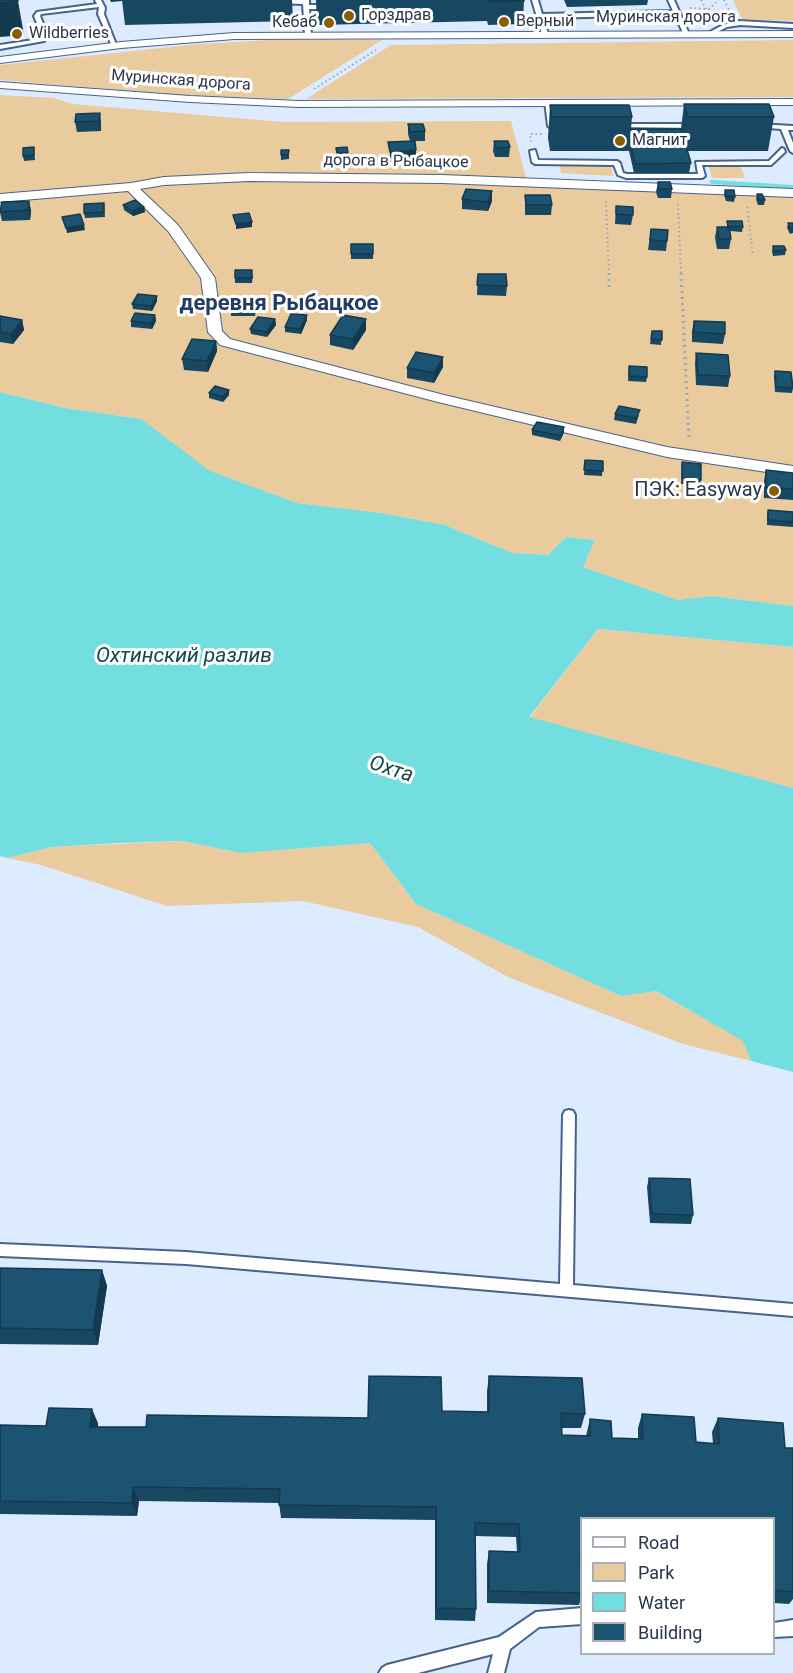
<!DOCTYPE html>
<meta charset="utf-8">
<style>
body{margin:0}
#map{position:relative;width:793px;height:1673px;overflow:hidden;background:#ddebff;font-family:Roboto,sans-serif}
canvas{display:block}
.legend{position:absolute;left:580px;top:1517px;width:195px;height:138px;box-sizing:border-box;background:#fff;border:2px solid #a9afb6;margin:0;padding:8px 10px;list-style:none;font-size:18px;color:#293649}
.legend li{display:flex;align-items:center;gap:12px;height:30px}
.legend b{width:30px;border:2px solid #a9afb6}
</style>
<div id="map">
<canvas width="793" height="1673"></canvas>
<ul class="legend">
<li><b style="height:8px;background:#fff"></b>Road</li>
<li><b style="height:16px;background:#eacb9d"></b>Park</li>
<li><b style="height:16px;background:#72dee0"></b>Water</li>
<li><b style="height:16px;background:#1c5371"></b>Building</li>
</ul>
</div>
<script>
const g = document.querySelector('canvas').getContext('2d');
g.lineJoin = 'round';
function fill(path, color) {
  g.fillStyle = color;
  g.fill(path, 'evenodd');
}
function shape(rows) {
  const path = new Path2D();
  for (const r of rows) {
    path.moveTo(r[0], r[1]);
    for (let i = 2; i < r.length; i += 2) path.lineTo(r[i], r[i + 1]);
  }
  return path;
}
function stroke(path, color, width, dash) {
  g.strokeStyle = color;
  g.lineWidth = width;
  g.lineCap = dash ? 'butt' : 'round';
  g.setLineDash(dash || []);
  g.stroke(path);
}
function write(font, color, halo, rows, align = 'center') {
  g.font = font + ' Roboto,sans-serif';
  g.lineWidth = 6;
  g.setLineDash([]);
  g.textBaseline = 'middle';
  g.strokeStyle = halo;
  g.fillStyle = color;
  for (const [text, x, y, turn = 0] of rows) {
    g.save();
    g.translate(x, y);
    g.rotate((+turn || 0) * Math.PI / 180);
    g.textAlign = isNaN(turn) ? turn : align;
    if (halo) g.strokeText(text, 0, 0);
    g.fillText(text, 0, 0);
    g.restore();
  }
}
fill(shape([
 [733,0,793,0,793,21,742,19],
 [271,40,382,40,288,99,182,95,0,80,0,65,200,44],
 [793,40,793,97,306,99,391,45],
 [0,95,53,98,73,104,282,122,511,121,528,185,793,196,793,606,712,596,678,600,583,567,595,540,566,537,548,555,512,553,445,525,381,513,297,503,209,471,141,419,65,408,0,392],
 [560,166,611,166,613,176,561,173],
 [709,167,741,167,745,178,712,178],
 [598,629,793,647,793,788,529,718],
 [182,841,241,853,370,843,416,904,621,996,655,991,744,1041,751,1061,683,1044,510,978,418,927,303,901,167,906,41,865,7,858,52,847]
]), '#eacb9d');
fill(shape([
 [0,392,65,408,141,419,210,471,297,503,381,513,445,525,512,553,548,555,566,537,595,540,583,567,678,600,712,596,793,606,793,647,598,629,529,717,793,788,793,1072,751,1061,743,1041,656,991,621,996,416,904,370,843,241,853,182,841,119,843,52,847,7,858,0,856]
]), '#72dee0');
stroke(shape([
 [712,182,793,187]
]), '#72dee0', 4);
const service = shape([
 [95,0,101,0,105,8,104,14,117,47,112,46,98,14,99,7,41,14,40,16,48,36,44,41,0,49,0,45,40,39,42,36,34,16,37,12,97,4,95,0],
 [280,0,309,0,309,5,331,5,334,7,331,9,309,9,311,35,308,37,305,35,303,4,278,3,277,2,280,0],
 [532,0,538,0,542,14,673,11,668,0,674,0,689,34,684,35,675,15,543,18,548,34,545,36,542,34,532,0],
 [740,21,793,24,793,28,740,25,727,27,711,35,706,34,723,25,740,21],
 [545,101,550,102,554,124,559,125,559,127,551,128,548,126,545,101],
 [617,124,695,124,698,126,695,128,615,127,614,126,617,124],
 [758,124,793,126,793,130,788,130,793,143,793,153,790,151,781,129,756,127,755,126,758,124],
 [782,148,784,149,785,152,771,165,702,165,705,176,702,178,626,178,618,175,614,165,535,164,532,162,530,151,535,150,538,160,617,161,620,163,623,173,627,174,698,174,696,162,769,161,782,148],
 [569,1110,573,1111,575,1115,573,1285,793,1304,793,1316,186,1264,0,1256,0,1244,186,1252,560,1284,563,1115,565,1111,569,1110],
 [582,1608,582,1624,539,1627,510,1649,504,1673,488,1673,493,1654,418,1673,379,1673,382,1668,387,1665,499,1637,536,1612,582,1608],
 [793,1620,793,1636,774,1637,774,1623,793,1620]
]);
const minor = shape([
 [793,31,793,37,234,39,121,48,0,63,0,57,121,42,234,33,793,31],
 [0,82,190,96,299,101,793,99,793,105,299,107,190,102,0,88,0,82],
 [249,173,442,175,793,189,793,197,442,183,249,181,164,185,140,189,178,225,215,278,222,331,230,339,444,395,667,447,793,466,793,476,667,457,438,402,220,345,208,332,201,278,168,231,128,191,0,202,0,194,131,183,164,177,249,173]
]);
stroke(service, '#46638d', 4);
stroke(minor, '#46638d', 2);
stroke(shape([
 [701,0,706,9],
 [724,0,731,13],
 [690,8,706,9,717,15],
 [695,21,719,0],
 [314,89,376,50],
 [531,142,530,134,542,134],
 [606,201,609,274],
 [678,204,681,274],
 [747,207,753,256]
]), '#9aa8bc', 2, [1.5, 3]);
stroke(shape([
 [609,273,609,287],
 [681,273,689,439]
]), '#9aa8bc', 3, [2, 4]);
fill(service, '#fff');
fill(minor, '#fff');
fill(shape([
 [122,0,292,0,293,21,125,25],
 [316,0,524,0,523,24,488,25,487,21,317,25],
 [564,0,648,0,647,5,567,7],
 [684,104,774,117,768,151,687,151,691,163,689,173,634,173,629,151,550,151,548,138,550,105,632,117,631,129,681,129],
 [76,114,101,122,101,131,77,132,75,122],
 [408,124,425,131,425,141,410,141,408,134],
 [494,141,510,147,509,157,495,157,493,151],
 [34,147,35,160,24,161,23,156],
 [336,148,348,153,348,158,337,158],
 [281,150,289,150,289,159,281,160],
 [658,182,672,189,671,198,658,198,656,192],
 [725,190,735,197,734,202,726,201,724,195],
 [757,194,765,200,764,205,758,205,756,199],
 [525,195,552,205,551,215,525,215],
 [462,199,492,201,488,211,462,209],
 [29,201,31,211,30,220,2,221,0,212],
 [104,203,105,217,85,218,84,213],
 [123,205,144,207,145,212,133,216,124,210],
 [616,206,633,215,631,225,615,224],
 [727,221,743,227,742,232,730,231,731,239,729,249,717,249,715,237,717,227,727,227],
 [788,223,793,223,793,233,790,234,787,228],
 [651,229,667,241,666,251,648,250],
 [351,244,373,244,373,259,351,259],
 [773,246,786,250,785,255,773,256,772,251],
 [478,274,507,286,506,296,477,295],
 [253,275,252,283,235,283,235,278],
 [157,296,157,301,152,311,133,309,132,304],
 [256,299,257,304,255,316,231,316,231,311],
 [155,315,156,321,152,329,131,327,131,321],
 [0,316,22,320,24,330,13,344,0,342],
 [275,319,276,325,267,337,251,334,250,329],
 [307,320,301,334,285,332,285,327],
 [694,321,725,334,723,344,692,342,692,331],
 [366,330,353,350,330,345,330,335],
 [652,331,662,331,661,345,650,344],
 [216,341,217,351,208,372,184,370,182,359],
 [696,353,730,376,728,387,696,385,695,363],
 [629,366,647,377,646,382,628,381],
 [443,367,434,383,407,378,407,368],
 [775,371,793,388,792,393,775,392,774,376],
 [209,393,229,395,223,402,209,398],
 [615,414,639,415,636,424,614,420],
 [532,430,564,432,560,441,532,435],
 [585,460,603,461,602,476,584,475],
 [682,462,701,480,700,485,681,484],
 [766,470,793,473,793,500,764,498,764,481],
 [768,510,793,512,793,527,767,525,767,516],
 [649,1178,693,1215,691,1224,650,1223,647,1187],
 [0,1268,102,1270,107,1286,98,1345,0,1344],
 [489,1376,585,1414,581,1428,562,1428,562,1435,586,1436,590,1419,612,1438,638,1439,638,1428,642,1414,696,1442,713,1444,712,1432,718,1418,785,1448,793,1448,793,1599,789,1604,774,1603,774,1518,582,1518,582,1565,581,1565,582,1595,579,1605,487,1603,487,1564,489,1551,517,1552,516,1537,475,1536,476,1609,475,1621,435,1620,435,1520,281,1518,279,1503,139,1501,137,1516,0,1514,0,1425,46,1426,98,1423,98,1427,146,1427,368,1418,442,1411,487,1412,487,1391]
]), '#184761');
fill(shape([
 [110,0,122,0,122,1,111,2],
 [18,1,24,35,0,37,0,3],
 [100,113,101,122,101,131,99,121],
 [416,150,416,159,390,162,390,152],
 [492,191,492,201,488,211,488,202],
 [29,201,31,211,30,220,28,210],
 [144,207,145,212,133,216,132,211],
 [252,222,252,227,236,229,236,224],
 [84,225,85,230,67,233,66,228],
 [157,296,157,301,152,311,151,306],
 [155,315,156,321,152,329,151,323],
 [307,315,307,320,301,334,300,329],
 [275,319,276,325,267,337,267,332],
 [366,319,366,330,353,350,353,339],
 [22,320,24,330,13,344,11,334],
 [216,341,217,351,208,372,207,361],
 [443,357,443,367,434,383,434,373],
 [229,390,229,395,223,402,223,397],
 [564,427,564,432,560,441,561,436],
 [102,1270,107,1286,98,1345,93,1330],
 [92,1409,98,1423,96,1441,90,1427],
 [133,1487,139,1501,137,1516,132,1503]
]), '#143a4f');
const building = shape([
 [0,0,18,0,18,1,0,3,0,0],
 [489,0,524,0,524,1,489,2,489,0],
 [684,104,769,104,774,117,688,117,684,104],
 [550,105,629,105,632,117,552,117,550,105],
 [100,113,99,121,75,122,76,114,100,113],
 [408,124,423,124,425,131,410,132,408,124],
 [631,129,681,129,691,163,635,164,630,141,631,129],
 [415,141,416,150,390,152,388,142,415,141],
 [494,141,508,141,510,147,496,148,494,141],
 [34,147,34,155,23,156,23,148,34,147],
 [347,147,348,153,337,153,336,148,347,147],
 [281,150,289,150,288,155,281,155,281,150],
 [658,182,670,182,672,189,659,189,658,182],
 [466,189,492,191,488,202,462,199,466,189],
 [725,190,734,190,735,197,726,196,725,190],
 [757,194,762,194,765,200,759,200,757,194],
 [525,195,550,195,552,205,526,205,525,195],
 [135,200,144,207,132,211,123,205,135,200],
 [29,201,28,210,0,212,2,202,29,201],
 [104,203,104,212,84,213,84,204,104,203],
 [616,206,633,207,633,215,616,214,616,206],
 [249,213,252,222,236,224,233,215,249,213],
 [80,214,84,225,66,228,62,217,80,214],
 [727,221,742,221,743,227,728,226,727,221],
 [788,223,793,223,793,228,791,229,788,223],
 [717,227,729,227,731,239,719,239,717,227],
 [651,229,668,230,667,241,650,240,651,229],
 [351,244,373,244,373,254,351,254,351,244],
 [773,246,784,246,786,250,774,251,773,246],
 [235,270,252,270,252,278,235,278,235,270],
 [478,274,506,274,507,286,477,285,478,274],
 [138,294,157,296,151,306,132,304,138,294],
 [232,299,256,299,254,311,231,311,232,299],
 [135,313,155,315,151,323,131,321,135,313],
 [291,314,307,315,300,329,285,327,291,314],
 [343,315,366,319,353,339,330,335,343,315],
 [0,316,22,320,11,334,0,332,0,316],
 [258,317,275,319,267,332,250,329,258,317],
 [694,321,725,322,725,334,694,332,694,321],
 [652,331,662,331,662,340,651,339,652,331],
 [192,339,216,341,207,361,182,359,192,339],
 [416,352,443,357,434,373,407,368,416,352],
 [696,353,728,355,730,376,698,375,696,353],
 [629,366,647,367,647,377,629,376,629,366],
 [775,371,791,372,793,388,776,387,775,371],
 [215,386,229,390,223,397,209,393,215,386],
 [619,406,640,410,636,418,615,414,619,406],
 [537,422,564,427,561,436,532,430,537,422],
 [585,460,603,461,603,471,584,470,585,460],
 [682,462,701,464,701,480,682,478,682,462],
 [766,470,793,473,793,489,766,487,766,470],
 [768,510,793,512,793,522,768,520,768,510],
 [649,1178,690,1179,693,1215,652,1214,649,1178],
 [0,1268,102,1270,93,1330,0,1328,0,1268],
 [369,1376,441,1377,442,1411,489,1412,489,1376,582,1378,585,1414,561,1413,562,1435,590,1436,590,1419,611,1421,612,1438,643,1439,642,1414,694,1417,696,1442,719,1444,718,1418,783,1423,785,1448,793,1448,793,1592,774,1590,774,1518,582,1518,582,1552,580,1552,582,1593,489,1591,489,1551,520,1552,519,1524,475,1523,476,1609,436,1608,436,1507,279,1505,280,1489,133,1487,132,1503,0,1501,0,1425,46,1426,49,1408,92,1409,90,1427,146,1427,147,1415,368,1418,369,1376]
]);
fill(building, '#1c5371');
stroke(building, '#143a4f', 1.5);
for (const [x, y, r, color] of [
 [349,16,6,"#8a5e00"],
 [504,22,6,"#8a5e00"],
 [329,23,6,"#8a5e00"],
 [17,34,6,"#8a5e00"],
 [620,141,6,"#8a5e00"],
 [774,491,6,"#8a5e00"]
]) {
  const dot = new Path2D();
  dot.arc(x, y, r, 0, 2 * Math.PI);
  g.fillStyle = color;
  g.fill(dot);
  stroke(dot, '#fff', 2);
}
write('16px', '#293649', '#fff', [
 ["Горздрав",361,16],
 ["Верный",516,22],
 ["Кебаб",317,23,"right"],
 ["Wildberries",29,34],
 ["Магнит",632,141]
], 'left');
write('16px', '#293649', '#fff', [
 ["Муринская дорога",666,18],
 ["Муринская дорога",181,81,4],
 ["дорога в Рыбацкое",396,162,1]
]);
write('20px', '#293649', '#fff', [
 ["ПЭК: Easyway",762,491]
], 'right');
write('italic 21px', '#164748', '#fff', [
 ["Охтинский разлив",184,657],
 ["Охта",391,770,18]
]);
write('bold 22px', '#213d63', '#fff', [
 ["деревня Рыбацкое",279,304]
]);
</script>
